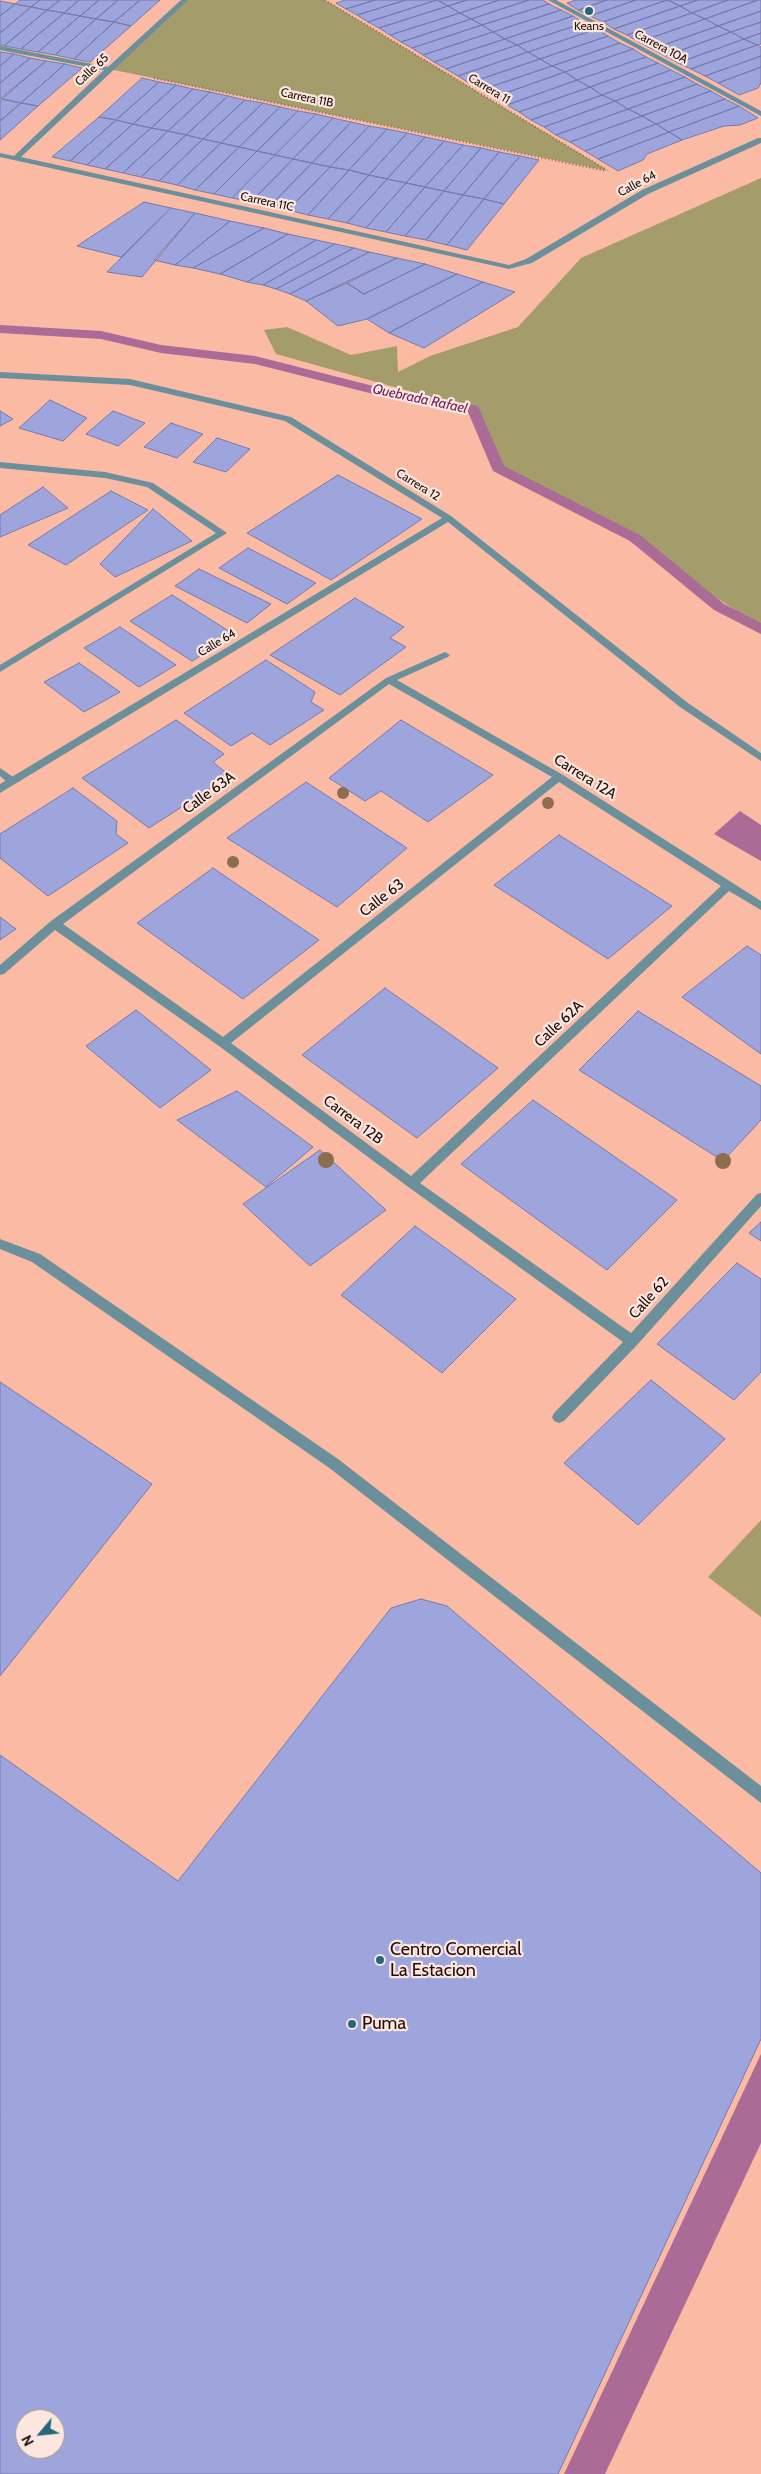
<!DOCTYPE html>
<style>
body{margin:0}
#map{position:relative;width:761px;height:2474px;overflow:hidden;background:#fabaa4;font-family:Cabin,sans-serif}
canvas{display:block}
.north{position:absolute;left:15px;top:2409px;width:50px;height:50px;box-sizing:border-box;background:#fbe7e0;border:1px solid #a48f88;border-radius:50%;rotate:242deg;font-size:14px;font-weight:700;line-height:20px;text-align:center;color:#220c05}
.north::after{content:'';display:block;margin:auto;width:18px;height:22px;background:#24677a;clip-path:polygon(50% 0,100% 100%,50% 72%,0 100%)}
</style>
<div id="map">
<canvas width="761" height="2474"></canvas>
<div class="north">N</div>
</div>
<script>
const g = document.querySelector('canvas').getContext('2d');
g.lineJoin = 'round';
function fill(path, color) {
  g.fillStyle = color;
  g.fill(path, 'evenodd');
}
function shape(rows) {
  const path = new Path2D();
  for (const r of rows) {
    path.moveTo(r[0], r[1]);
    for (let i = 2; i < r.length; i += 2) path.lineTo(r[i], r[i + 1]);
  }
  return path;
}
function stroke(path, color, width, dash) {
  g.strokeStyle = color;
  g.lineWidth = width;
  g.lineCap = dash ? 'butt' : 'round';
  g.setLineDash(dash || []);
  g.stroke(path);
}
function write(font, color, halo, rows, align = 'center') {
  g.font = font + ' Cabin,sans-serif';
  g.lineWidth = 4.5;
  g.setLineDash([]);
  g.textBaseline = 'middle';
  g.strokeStyle = halo;
  g.fillStyle = color;
  for (const [text, x, y, turn = 0] of rows) {
    g.save();
    g.translate(x, y);
    g.rotate((+turn || 0) * Math.PI / 180);
    g.textAlign = isNaN(turn) ? turn : align;
    if (halo) g.strokeText(text, 0, 0);
    g.fillText(text, 0, 0);
    g.restore();
  }
}
fill(shape([
 [187,0,325,0,609,171,109,69],
 [761,178,761,627,590,515,498,468,473,409,276,354,264,330,287,327,351,355,397,346,398,372,430,356,518,327,581,258],
 [761,1520,761,1617,708,1577]
]), '#a59c6b');
fill(shape([
 [740,811,761,825,761,861,714,834],
 [761,2054,761,2143,605,2474,564,2474]
]), '#aa6c96');
fill(shape([
 [0,325,101,331,161,345,255,356,393,391,478,406,504,466,640,535,724,604,761,623,761,634,714,610,630,541,493,471,468,412,393,399,255,364,161,353,101,339,0,333,0,325]
]), '#aa6c96');
const building = shape([
 [20,0,40,0,31,7,15,4,20,0],
 [40,0,60,0,47,10,31,7,40,0],
 [60,0,79,0,64,13,47,10,60,0],
 [79,0,99,0,80,16,64,13,79,0],
 [99,0,118,0,96,19,80,16,99,0],
 [118,0,140,0,114,22,96,19,118,0],
 [140,0,160,0,131,26,114,22,140,0],
 [345,0,375,0,346,9,336,3,345,0],
 [375,0,406,0,357,15,346,9,375,0],
 [406,0,437,0,368,22,357,15,406,0],
 [437,0,448,6,379,28,368,22,437,0],
 [438,0,467,0,448,6,438,0],
 [467,0,499,0,460,13,448,6,467,0],
 [499,0,529,0,471,19,460,13,499,0],
 [529,0,543,0,549,4,482,25,471,19,529,0],
 [576,0,607,0,578,10,567,3,576,0],
 [607,0,636,0,590,16,578,10,607,0],
 [636,0,667,0,603,22,590,16,636,0],
 [667,0,680,6,614,29,603,22,667,0],
 [668,0,698,0,680,6,668,0],
 [698,0,728,0,692,13,680,6,698,0],
 [728,0,758,0,705,19,692,13,728,0],
 [758,0,761,0,761,11,718,26,705,19,758,0],
 [0,1,15,4,0,16,0,1],
 [15,4,31,7,0,33,0,16,15,4],
 [549,4,561,10,493,32,482,25,549,4],
 [448,6,460,13,390,35,379,28,448,6],
 [680,6,692,13,627,35,614,29,680,6],
 [31,7,47,10,4,46,0,45,0,33,31,7],
 [47,10,64,13,21,49,4,46,47,10],
 [561,10,573,16,505,39,493,32,561,10],
 [761,11,761,22,731,32,718,26,761,11],
 [64,13,80,16,38,52,21,49,64,13],
 [460,13,471,19,401,42,390,35,460,13],
 [692,13,705,19,639,42,627,35,692,13],
 [80,16,96,19,55,55,38,52,80,16],
 [573,16,584,23,517,45,505,39,573,16],
 [96,19,114,22,74,59,55,55,96,19],
 [471,19,482,25,412,48,401,42,471,19],
 [705,19,718,26,652,49,639,42,705,19],
 [114,22,131,26,90,62,74,59,114,22],
 [761,22,761,33,744,39,731,32,761,22],
 [584,23,597,29,528,52,517,45,584,23],
 [482,25,493,32,423,55,412,48,482,25],
 [718,26,731,32,665,56,652,49,718,26],
 [597,29,608,36,540,59,528,52,597,29],
 [493,32,505,39,434,62,423,55,493,32],
 [731,32,744,39,678,63,665,56,731,32],
 [761,33,761,44,757,45,744,39,761,33],
 [608,36,620,43,552,66,540,59,608,36],
 [505,39,517,45,446,69,434,62,505,39],
 [744,39,757,45,691,69,678,63,744,39],
 [620,43,633,49,565,72,552,66,620,43],
 [517,45,528,52,458,76,446,69,517,45],
 [757,45,761,47,761,56,705,76,691,69,757,45],
 [633,49,646,57,577,80,565,72,633,49],
 [0,52,14,54,0,66,0,52],
 [528,52,540,59,469,83,458,76,528,52],
 [14,54,30,58,0,83,0,66,14,54],
 [761,56,761,67,718,83,705,76,761,56],
 [646,57,658,63,590,87,577,80,646,57],
 [30,58,46,61,0,99,0,83,30,58],
 [540,59,552,66,481,90,469,83,540,59],
 [46,61,65,64,21,103,2,99,46,61],
 [658,63,671,70,602,95,590,87,658,63],
 [65,64,82,68,38,106,21,103,65,64],
 [552,66,565,72,494,97,481,90,552,66],
 [761,67,761,83,758,88,739,95,718,83,761,67],
 [671,70,685,77,615,101,602,95,671,70],
 [565,72,577,80,507,105,494,97,565,72],
 [685,77,697,84,628,109,615,101,685,77],
 [142,78,159,82,116,120,99,117,142,78],
 [577,80,590,87,519,112,507,105,577,80],
 [159,82,176,85,133,124,116,120,159,82],
 [697,84,711,91,642,116,628,109,697,84],
 [176,85,193,89,151,128,133,124,176,85],
 [590,87,602,95,531,120,519,112,590,87],
 [193,89,210,92,168,131,151,128,193,89],
 [711,91,725,99,656,124,642,116,711,91],
 [210,92,228,96,186,135,168,131,210,92],
 [602,95,615,101,544,127,531,120,602,95],
 [228,96,245,100,203,139,186,135,228,96],
 [2,99,21,103,0,121,0,101,2,99],
 [725,99,739,106,669,132,656,124,725,99],
 [245,100,263,103,221,143,203,139,245,100],
 [615,101,628,109,556,135,544,127,615,101],
 [21,103,38,106,0,140,0,121,21,103],
 [263,103,280,107,239,147,221,143,263,103],
 [739,106,758,118,740,125,724,126,682,140,669,132,739,106],
 [280,107,298,111,257,151,239,147,280,107],
 [628,109,642,116,570,142,556,135,628,109],
 [298,111,316,114,275,155,257,151,298,111],
 [316,114,333,118,293,159,275,155,316,114],
 [642,116,656,124,585,151,570,142,642,116],
 [99,117,116,120,70,161,52,157,99,117],
 [333,118,351,122,312,163,293,159,333,118],
 [116,120,133,124,87,165,70,161,116,120],
 [351,122,369,126,330,167,312,163,351,122],
 [133,124,151,128,105,169,87,165,133,124],
 [656,124,669,132,598,159,585,151,656,124],
 [369,126,387,129,349,170,330,167,369,126],
 [151,128,168,131,123,173,105,169,151,128],
 [387,129,407,133,369,175,349,170,387,129],
 [168,131,186,135,141,177,123,173,168,131],
 [669,132,682,140,647,154,643,160,618,171,598,159,669,132],
 [407,133,425,137,387,179,369,175,407,133],
 [186,135,203,139,159,181,141,177,186,135],
 [425,137,444,141,406,183,387,179,425,137],
 [203,139,221,143,177,185,159,181,203,139],
 [444,141,463,145,425,187,406,183,444,141],
 [221,143,239,147,195,190,177,185,221,143],
 [463,145,481,148,444,191,425,187,463,145],
 [239,147,257,151,214,194,195,190,239,147],
 [481,148,499,152,463,195,444,191,481,148],
 [257,151,275,155,232,198,214,194,257,151],
 [499,152,520,156,484,199,463,195,499,152],
 [275,155,293,159,251,202,232,198,275,155],
 [520,156,539,160,504,204,484,199,520,156],
 [293,159,312,163,270,206,251,202,293,159],
 [312,163,330,167,288,210,270,206,312,163],
 [330,167,349,170,308,215,288,210,330,167],
 [349,170,369,175,328,219,308,215,349,170],
 [369,175,387,179,347,223,328,219,369,175],
 [387,179,406,183,366,228,347,223,387,179],
 [406,183,425,187,386,232,366,228,406,183],
 [425,187,444,191,405,236,386,232,425,187],
 [444,191,463,195,426,240,405,236,444,191],
 [463,195,484,199,447,245,426,240,463,195],
 [484,199,504,204,467,250,447,245,484,199],
 [144,202,171,208,121,257,77,246,144,202],
 [171,208,195,213,142,277,107,272,171,208],
 [195,213,230,221,175,265,154,260,195,213],
 [230,221,264,228,193,268,175,265,230,221],
 [264,228,288,234,220,274,193,268,264,228],
 [288,234,316,240,247,282,220,274,288,234],
 [316,240,335,244,263,285,247,282,316,240],
 [335,244,354,248,276,289,263,285,335,244],
 [354,248,369,252,290,294,276,289,354,248],
 [369,252,397,258,306,301,290,294,369,252],
 [397,258,425,264,364,294,347,283,397,258],
 [425,264,457,274,367,319,338,326,306,301,347,283,364,294,425,264],
 [457,274,483,282,389,333,367,319,457,274],
 [483,282,515,292,424,348,389,333,483,282],
 [50,400,87,418,63,441,19,428,50,400],
 [0,411,13,419,0,426,0,411],
 [113,411,145,423,118,446,86,434,113,411],
 [171,423,203,434,177,458,144,447,171,423],
 [217,438,250,449,226,472,193,462,217,438],
 [338,475,422,519,331,580,247,533,338,475],
 [43,487,68,508,0,537,0,515,43,487],
 [111,491,148,510,66,565,28,545,111,491],
 [153,509,192,541,115,577,100,564,153,509],
 [248,548,316,583,287,604,219,568,248,548],
 [199,569,271,604,247,623,175,586,199,569],
 [172,595,235,635,192,661,130,621,172,595],
 [355,598,404,627,390,638,406,647,340,695,270,655,355,598],
 [120,627,176,665,139,687,84,648,120,627],
 [266,660,315,692,311,702,324,710,270,745,252,733,231,746,184,713,266,660],
 [79,663,120,692,84,712,44,682,79,663],
 [176,720,224,754,213,762,230,776,149,828,82,778,176,720],
 [401,720,493,775,428,822,381,791,365,801,329,778,401,720],
 [306,782,407,848,337,907,227,838,306,782],
 [73,788,117,821,116,834,128,843,48,896,0,858,0,834,73,788],
 [559,835,672,906,608,959,494,885,559,835],
 [213,868,319,940,243,999,137,923,213,868],
 [0,917,16,929,0,940,0,917],
 [747,946,761,955,761,1054,682,997,747,946],
 [385,988,498,1068,417,1138,302,1055,385,988],
 [136,1010,211,1070,160,1108,86,1046,136,1010],
 [638,1011,761,1086,761,1120,723,1161,579,1070,638,1011],
 [237,1091,313,1147,266,1187,177,1120,237,1091],
 [533,1100,677,1200,607,1270,461,1164,533,1100],
 [320,1150,386,1210,310,1266,243,1204,320,1150],
 [761,1222,761,1241,749,1233,761,1222],
 [415,1226,516,1299,442,1373,341,1295,415,1226],
 [737,1263,761,1279,761,1372,734,1400,657,1344,737,1263],
 [651,1380,725,1439,638,1525,564,1463,651,1380],
 [0,1382,152,1484,0,1676,0,1382],
 [421,1599,447,1606,761,1873,761,2039,558,2474,0,2474,0,1755,178,1881,391,1608,421,1599],
 [25,2419,55,2419,55,2449,25,2449,25,2419]
]);
fill(building, '#9ea4dc');
stroke(building, '#757aaf', 1);
stroke(shape([
 [325,0,605,169],
 [154,78,606,171]
]), '#926758', 2, [1, 2.5]);
fill(shape([
 [0,462,105,472,153,483,227,533,0,672,0,665,216,533,147,487,105,478,0,468,0,462],
 [0,768,16,779,16,783,8,783,0,776,0,768],
 [0,1239,40,1254,338,1459,761,1786,761,1803,328,1467,32,1262,0,1249,0,1239]
]), '#6b909b');
fill(shape([
 [181,0,188,0,21,157,509,265,526,259,642,190,758,138,761,138,761,143,648,194,532,263,509,269,0,157,0,153,14,156,104,70,0,50,0,46,108,67,181,0],
 [548,0,556,0,761,111,761,116,548,0],
 [0,372,130,379,291,417,451,516,688,703,761,753,761,761,680,707,448,522,0,793,0,784,442,518,285,421,130,385,0,378,0,372],
 [445,652,450,655,448,657,397,680,563,775,761,901,761,910,729,891,420,1183,631,1333,757,1194,761,1193,761,1206,637,1345,564,1421,559,1423,554,1421,552,1417,554,1413,623,1342,407,1186,219,1046,55,930,4,974,0,975,0,965,51,921,386,678,445,652],
 [389,684,552,777,223,1037,63,924,389,684],
 [559,782,721,886,411,1176,231,1043,559,782]
]), '#6b909b');
g.fillStyle = '#8d6d50';
for (const [x, y, r] of [
 [343,793,6],
 [548,803,6],
 [233,862,6],
 [326,1160,8],
 [723,1161,8]
]) {
  g.beginPath();
  g.arc(x, y, r, 0, 2 * Math.PI);
  g.fill();
}
for (const [x, y, r, color] of [
 [589,11,5,"#24677a"],
 [380,1960,5,"#24677a"],
 [352,2024,5,"#24677a"]
]) {
  const dot = new Path2D();
  dot.arc(x, y, r, 0, 2 * Math.PI);
  g.fillStyle = color;
  g.fill(dot);
  stroke(dot, '#fbe7e0', 2);
}
write('12px', '#220c05', '#fbe7e0', [
 ["Keans",589,26]
]);
write('12px', '#220c05', '#fbe7e0', [
 ["Carrera 10A",661,47,28],
 ["Calle 65",92,70,-43],
 ["Carrera 11",489,89,31],
 ["Carrera 11B",307,98,12],
 ["Calle 64",637,184,-28],
 ["Carrera 11C",267,202,12],
 ["Carrera 12",418,485,32],
 ["Calle 64",217,643,-31]
]);
write('italic 14px', '#6f225b', '#fbe7e0', [
 ["Quebrada Rafael",420,399,12]
]);
write('15px', '#220c05', '#fbe7e0', [
 ["Carrera 12A",585,777,32],
 ["Calle 63A",209,793,-36],
 ["Calle 63",382,898,-38],
 ["Calle 62A",559,1024,-43],
 ["Carrera 12B",353,1120,37],
 ["Calle 62",649,1298,-48]
]);
write('18px', '#220c05', '#fbe7e0', [
 ["Centro Comercial",390,1950],
 ["La Estacion",390,1971],
 ["Puma",362,2024]
], 'left');
</script>
